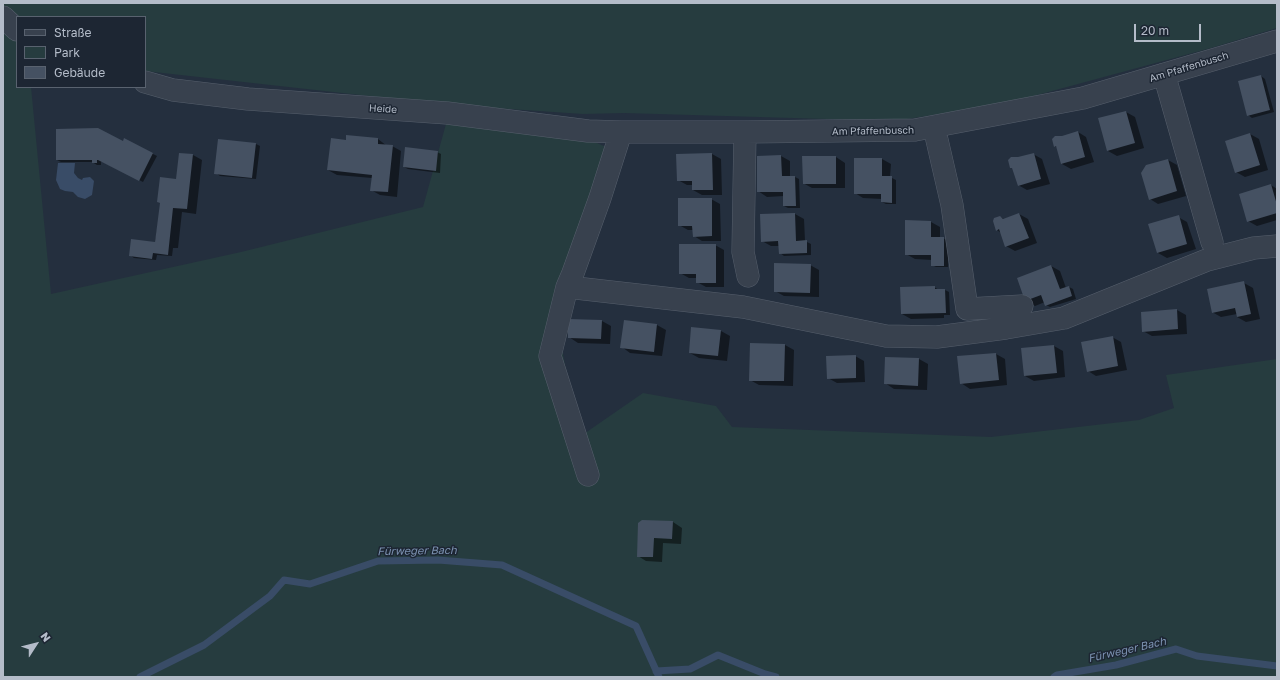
<!DOCTYPE html>
<meta charset="utf-8">
<style>
body{margin:0}
#map{position:relative;width:1280px;height:680px;overflow:hidden;background:#242f3e;font-family:"Golos Text",sans-serif}
canvas{display:block}
.frame{position:absolute;inset:0;border:4px solid #b4bcc9;pointer-events:none}
.legend{position:absolute;left:16px;top:16px;width:130px;height:72px;box-sizing:border-box;background:#1d2633;border:1px solid #59626f;margin:0;padding:5px 7px;list-style:none;font-size:12px;color:#b4bcc9}
.legend li{display:flex;align-items:center;gap:8px;height:20px}
.legend b{width:20px;border:1px solid #59626f}
.north{position:absolute;left:16px;top:624px;width:40px;height:40px;-webkit-text-stroke:3px #1d2633;paint-order:stroke;rotate:54deg;font-size:11px;font-weight:700;line-height:16px;text-align:center;color:#b4bcc9}
.north::after{content:'';display:block;margin:auto;width:14px;height:18px;background:#b4bcc9;clip-path:polygon(50% 0,100% 100%,50% 72%,0 100%)}
.scale{position:absolute;left:1134px;top:24px;width:67px;height:18px;box-sizing:border-box;border:2px solid #b4bcc9;border-top:0;padding-left:5px;font-size:12px;line-height:14px;white-space:nowrap;color:#b4bcc9;-webkit-text-stroke:3px #1d2633;paint-order:stroke}
</style>
<div id="map">
<canvas width="1280" height="680"></canvas>
<div class="frame"></div>
<ul class="legend">
<li><b style="height:5px;background:#38414e"></b>Straße</li>
<li><b style="height:11px;background:#263c3f"></b>Park</li>
<li><b style="height:11px;background:#455162"></b>Gebäude</li>
</ul>
<div class="north">N</div>
<div class="scale">20 m</div>
</div>
<script>
const g = document.querySelector('canvas').getContext('2d');
g.lineJoin = 'round';
function fill(path, color) {
  g.fillStyle = color;
  g.fill(path, 'evenodd');
}
function shape(rows) {
  const path = new Path2D();
  for (const r of rows) {
    path.moveTo(r[0], r[1]);
    for (let i = 2; i < r.length; i += 2) path.lineTo(r[i], r[i + 1]);
  }
  return path;
}
function stroke(path, color, width, dash) {
  g.strokeStyle = color;
  g.lineWidth = width;
  g.lineCap = dash ? 'butt' : 'round';
  g.setLineDash(dash || []);
  g.stroke(path);
}
function write(font, color, halo, rows, align = 'center') {
  g.font = font + ' "Golos Text",sans-serif';
  g.lineWidth = 3;
  g.setLineDash([]);
  g.textBaseline = 'middle';
  g.strokeStyle = halo;
  g.fillStyle = color;
  for (const [text, x, y, turn = 0] of rows) {
    g.save();
    g.translate(x, y);
    g.rotate((+turn || 0) * Math.PI / 180);
    g.textAlign = isNaN(turn) ? turn : align;
    if (halo) g.strokeText(text, 0, 0);
    g.fillText(text, 0, 0);
    g.restore();
  }
}
fill(shape([
 [3,3,1277,3,1277,28,1211,48,1004,104,894,121,624,113,583,114,450,105,145,71,145,17,17,17,17,87,31,87,51,294,241,252,423,207,446,124,590,140,606,147,559,332,578,438,643,393,716,406,732,427,991,437,1139,420,1174,408,1166,375,1277,359,1277,677,3,677]
]), '#263c3f');
fill(shape([
 [58,163,75,163,74,173,78,178,82,180,83,178,90,177,94,181,92,195,85,199,78,197,73,192,65,191,60,189,56,180]
]), '#394c67');
fill(shape([
 [1261,76,1265,79,1274,112,1252,118,1248,115],
 [1126,112,1135,117,1144,148,1117,156,1108,151],
 [1078,132,1086,137,1094,162,1071,169,1062,164,1058,148,1055,146,1062,137],
 [1250,134,1259,139,1268,170,1245,177,1236,172],
 [378,139,387,146,392,146,401,151,397,197,380,195,371,190,372,178,337,175,328,170,346,142],
 [125,140,157,156,143,182,103,162,101,162,101,165,97,165,92,162,61,162,57,160,124,142],
 [256,144,260,146,256,179,220,176,216,173],
 [437,152,441,154,440,173,408,169,404,167],
 [180,154,193,155,202,160,196,214,182,212,178,248,173,248,172,256,157,255,156,260,134,258,130,255,155,243,161,203,158,202,177,180],
 [712,154,721,159,722,195,702,195,693,190,693,185,687,185,678,180],
 [1033,154,1042,159,1050,184,1027,190,1018,185,1018,158],
 [781,156,790,161,790,177,795,177,799,179,800,208,788,208,784,206,784,196,767,197,758,191,758,157],
 [836,157,845,163,845,188,812,188,803,183],
 [882,159,891,164,890,177,896,180,896,204,886,204,882,202,882,199,863,198,855,193],
 [1168,160,1177,165,1186,196,1158,204,1150,199],
 [1271,185,1277,189,1277,220,1257,226,1248,221],
 [711,199,720,204,721,241,702,241,694,236,694,230,688,230,679,225],
 [795,214,804,219,805,241,811,244,811,255,784,256,780,253,779,246,771,246,762,241],
 [1019,214,1028,219,1037,243,1015,251,1006,246,1001,233,997,230,1000,217,1004,219],
 [1178,217,1187,222,1196,249,1167,258,1158,253],
 [931,222,940,227,940,238,943,238,948,241,948,267,936,267,932,265,932,260,915,259,906,254],
 [715,245,724,250,724,287,706,287,697,282,697,278,689,278,680,273],
 [810,265,819,270,819,297,784,296,775,291],
 [1051,266,1060,271,1066,288,1069,287,1073,289,1076,299,1050,307,1046,305,1045,302,1035,306,1026,301],
 [1244,283,1253,288,1260,319,1246,322,1237,317,1237,314,1221,317,1212,312],
 [934,287,939,290,945,290,949,292,950,315,944,315,944,318,911,319,902,314],
 [1177,310,1186,315,1187,334,1152,336,1143,331],
 [602,321,611,326,610,344,578,343,569,337],
 [657,325,666,330,662,356,630,353,622,347],
 [721,331,730,336,727,361,699,358,690,353],
 [1112,337,1121,342,1127,370,1096,376,1088,371],
 [785,345,794,350,793,386,759,385,750,380],
 [1054,346,1063,351,1065,377,1034,381,1025,376],
 [996,354,1005,359,1007,385,970,389,961,383],
 [855,356,864,361,865,382,837,383,828,378],
 [919,359,928,364,927,390,894,389,885,383],
 [673,522,682,528,681,544,663,543,662,562,646,561,638,556,639,523]
]), '#0007');
stroke(shape([
 [656,671,690,669,718,655,765,674,776,677],
 [140,677,204,645,270,596,284,580,310,584,378,561,438,560,502,565,636,626,659,677],
 [1054,677,1057,675,1116,665,1176,649,1197,656,1277,666]
]), '#394c67', 7);
fill(shape([
 [1261,75,1270,110,1247,116,1238,81],
 [1126,111,1135,143,1107,151,1098,118],
 [98,128,123,141,124,138,153,153,139,181,98,160,97,160,97,163,92,163,92,160,56,160,56,129],
 [1078,131,1085,157,1061,164,1056,146,1054,147,1052,139,1055,136,1062,136],
 [1250,133,1260,165,1235,173,1225,141],
 [346,135,378,138,378,144,393,145,388,192,370,191,372,175,327,170,331,138,346,140],
 [218,139,256,143,252,178,214,174],
 [405,147,438,151,436,171,403,167],
 [179,153,193,154,187,209,173,208,168,255,153,253,152,259,129,256,131,239,155,242,160,203,157,202,160,177,176,179],
 [712,153,713,190,692,190,692,181,677,181,676,154],
 [1034,153,1041,179,1018,186,1012,168,1010,168,1008,160,1011,157,1018,157],
 [781,155,782,176,795,176,796,206,783,206,783,192,757,192,757,156],
 [802,156,836,156,836,184,803,184],
 [854,158,882,158,882,176,892,176,892,203,881,202,881,194,854,194],
 [1168,159,1177,191,1149,200,1141,173,1146,165],
 [1271,184,1277,205,1277,213,1247,222,1239,194],
 [678,198,712,198,712,236,693,237,692,226,678,226],
 [795,213,796,241,807,240,807,253,779,254,778,241,761,242,760,214],
 [1019,213,1029,238,1005,247,999,229,996,231,993,221,994,218,1000,216,1003,219],
 [1179,215,1187,244,1157,253,1148,224],
 [905,220,931,221,931,237,944,237,944,266,931,266,931,255,905,255],
 [679,244,716,244,716,283,696,283,696,274,679,274],
 [774,263,811,264,810,293,774,292],
 [1051,265,1060,289,1069,286,1072,296,1045,306,1041,295,1025,301,1017,278],
 [1244,281,1251,314,1237,317,1235,308,1212,313,1207,289],
 [935,286,935,289,945,289,946,313,901,314,900,287],
 [1177,309,1178,329,1142,332,1141,312],
 [568,319,602,320,601,339,568,338],
 [624,320,657,324,654,352,620,348],
 [691,327,721,330,718,356,689,353],
 [1113,336,1118,366,1087,372,1081,342],
 [750,343,785,344,784,381,749,381],
 [1054,345,1057,373,1024,376,1021,348],
 [996,353,999,380,960,384,957,356],
 [856,355,856,378,827,379,826,356],
 [885,357,919,358,918,386,884,384],
 [642,520,673,521,672,539,654,538,653,557,637,557,638,523]
]), '#455162');
const minor = shape([
 [3,17,17,30],
 [1164,74,1212,242],
 [145,82,173,90,248,99,447,113,588,131,621,132,745,132,915,130,1083,98,1277,41],
 [934,127,952,205,967,309,1022,306],
 [745,132,743,252,748,276],
 [567,287,573,273,600,198,621,132],
 [588,475,550,356,567,287,743,307,886,336,937,337,1006,328,1064,318,1207,260,1254,248,1277,246]
]);
stroke(minor, '#565f6c', 23);
stroke(minor, '#38414e', 22);
write('10px', '#b4bcc9', '#1d2633', [
 ["Am Pfaffenbusch",1189,67,-17],
 ["Heide",383,109,4],
 ["Am Pfaffenbusch",873,131,-1]
]);
write('italic 11px', '#7c92b1', '#1d2633', [
 ["Fürweger Bach",417,551,-1],
 ["Fürweger Bach",1127,650,-13]
]);
</script>
